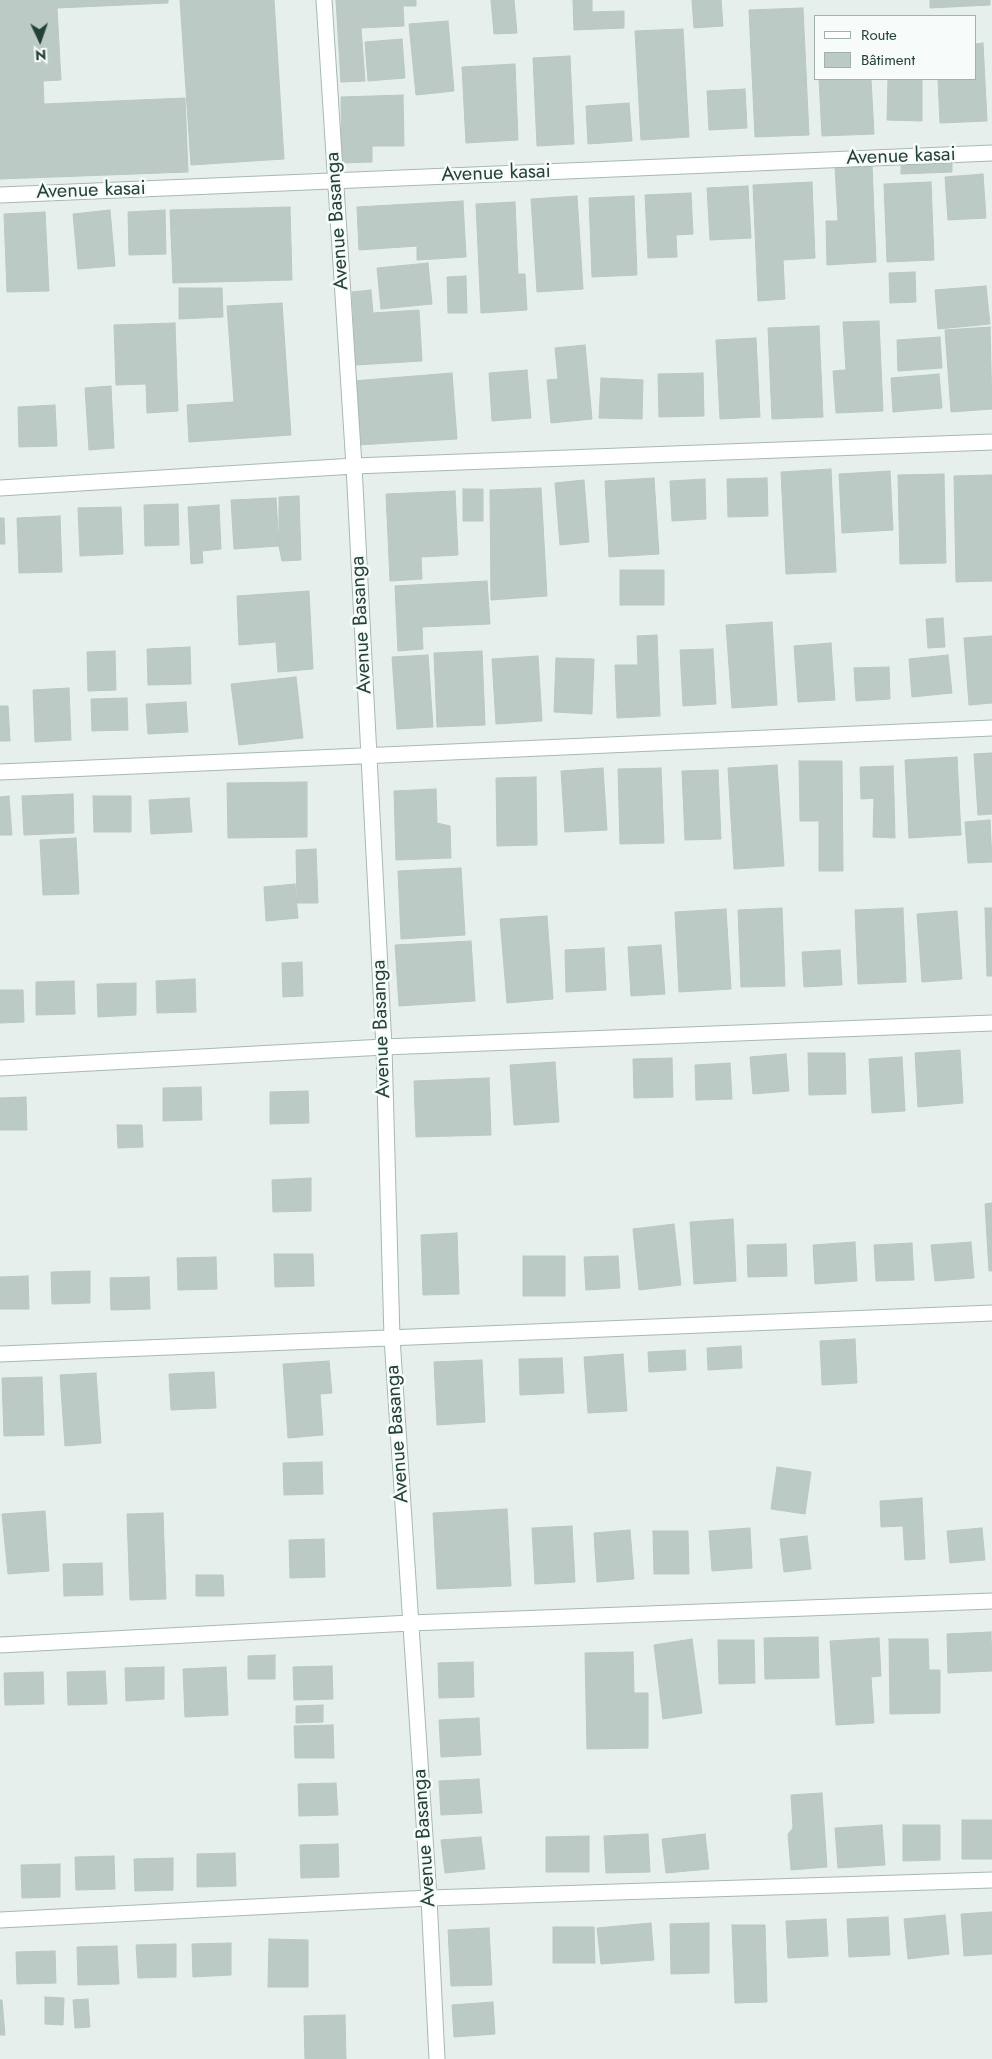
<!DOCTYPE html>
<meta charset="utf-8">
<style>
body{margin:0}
#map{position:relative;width:992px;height:2059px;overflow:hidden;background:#e6efeb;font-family:Jost,sans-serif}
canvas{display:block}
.legend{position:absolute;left:814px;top:15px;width:162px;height:65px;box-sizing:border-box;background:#f7fbf9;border:1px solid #a3b1ad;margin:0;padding:6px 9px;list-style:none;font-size:15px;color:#24423a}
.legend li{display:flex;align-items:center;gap:10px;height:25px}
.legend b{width:25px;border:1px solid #a3b1ad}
.north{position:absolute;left:15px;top:15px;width:50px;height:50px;-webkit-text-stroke:4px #f7fbf9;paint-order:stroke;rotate:177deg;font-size:14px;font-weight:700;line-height:20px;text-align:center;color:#24423a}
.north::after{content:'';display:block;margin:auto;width:18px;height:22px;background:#24423a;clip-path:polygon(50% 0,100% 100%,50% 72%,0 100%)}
</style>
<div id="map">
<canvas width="992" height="2059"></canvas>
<ul class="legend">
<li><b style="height:6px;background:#fff"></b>Route</li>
<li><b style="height:14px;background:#bbcac4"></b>Bâtiment</li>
</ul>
<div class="north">N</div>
</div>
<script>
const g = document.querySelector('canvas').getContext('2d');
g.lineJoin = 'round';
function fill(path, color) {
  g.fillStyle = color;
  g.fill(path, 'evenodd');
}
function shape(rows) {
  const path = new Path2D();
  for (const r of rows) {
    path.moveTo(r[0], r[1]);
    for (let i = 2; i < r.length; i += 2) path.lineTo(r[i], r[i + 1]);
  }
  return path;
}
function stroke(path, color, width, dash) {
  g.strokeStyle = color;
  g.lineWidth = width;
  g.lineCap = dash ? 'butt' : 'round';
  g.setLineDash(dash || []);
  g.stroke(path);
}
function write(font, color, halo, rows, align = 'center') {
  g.font = font + ' Jost,sans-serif';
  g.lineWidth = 5;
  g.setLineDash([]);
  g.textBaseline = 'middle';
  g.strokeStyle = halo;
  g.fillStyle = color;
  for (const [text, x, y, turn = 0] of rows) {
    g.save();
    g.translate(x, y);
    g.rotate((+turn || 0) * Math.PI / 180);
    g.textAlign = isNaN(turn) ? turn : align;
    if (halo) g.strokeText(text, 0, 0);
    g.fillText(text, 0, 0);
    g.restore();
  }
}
const building = shape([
 [0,0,168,0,168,3,57,8,61,80,43,81,44,104,185,98,188,172,0,179,0,0],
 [180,0,274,0,284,159,191,165,180,0],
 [336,0,416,0,416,6,403,6,404,26,361,28,365,81,341,82,336,0],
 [491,0,514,0,517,33,494,34,491,0],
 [573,0,592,0,592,12,624,11,624,28,574,30,573,0],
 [692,0,721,0,723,26,694,28,692,0],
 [930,0,990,0,990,5,930,8,930,0],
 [803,8,809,135,755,137,749,10,803,8],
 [448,21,454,91,416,95,409,24,448,21],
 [683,29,689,137,641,140,635,31,683,29],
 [402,39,405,78,368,81,365,42,402,39],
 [983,43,987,121,940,123,938,79,976,79,976,44,983,43],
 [570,56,574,144,537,146,533,58,570,56],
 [515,64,518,140,466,143,462,67,515,64],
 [819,79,871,79,874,134,822,136,819,79],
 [888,79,922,79,922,121,887,120,888,79],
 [745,89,747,128,709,130,707,91,745,89],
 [403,95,404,146,372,146,372,162,342,163,341,97,403,95],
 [629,103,632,141,588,144,586,106,629,103],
 [952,159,952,172,901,174,901,162,952,159],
 [872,164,876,262,827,265,826,221,838,221,835,166,872,164],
 [983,174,986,218,948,220,945,177,983,174],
 [812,182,815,258,783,260,785,299,758,301,753,185,812,182],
 [931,182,934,260,887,262,884,184,931,182],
 [748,186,751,238,710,240,707,188,748,186],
 [691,193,693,234,676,235,677,257,648,258,645,195,691,193],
 [577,196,583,289,537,292,531,199,577,196],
 [634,196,637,275,592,277,589,198,634,196],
 [463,201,466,257,417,260,417,246,359,250,357,207,463,201],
 [515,202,518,274,525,274,527,310,481,313,476,204,515,202],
 [290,207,292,280,173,283,170,210,290,207],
 [110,210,115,266,78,269,73,214,110,210],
 [165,210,166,254,129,255,128,212,165,210],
 [45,212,49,291,7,292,4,214,45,212],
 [428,263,432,304,381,309,377,268,428,263],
 [915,272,916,302,890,303,889,273,915,272],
 [466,276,467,313,448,313,447,277,466,276],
 [986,286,990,324,938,329,935,290,986,286],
 [179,288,222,288,223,317,179,319,179,288],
 [371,290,373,313,419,310,422,361,356,365,352,292,371,290],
 [282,303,291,435,189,442,187,405,234,402,227,306,282,303],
 [879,321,883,411,836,413,833,371,846,370,843,322,879,321],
 [175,323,178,411,147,413,146,384,116,385,114,325,175,323],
 [819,326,823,417,772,419,768,328,819,326],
 [990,327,992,409,951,412,945,330,990,327],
 [940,337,942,368,898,371,897,340,940,337],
 [756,338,760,417,720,419,716,340,756,338],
 [585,345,592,419,551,423,547,380,558,379,555,348,585,345],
 [527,370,531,418,492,421,489,373,527,370],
 [452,373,457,439,358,445,353,381,452,373],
 [703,373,704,416,659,417,658,374,703,373],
 [939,374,942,408,893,412,891,378,939,374],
 [601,378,643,380,642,419,599,418,601,378],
 [111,386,114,448,89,450,85,388,111,386],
 [55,405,57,446,19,447,18,407,55,405],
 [831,469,836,572,786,574,781,472,831,469],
 [890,471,893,530,842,533,839,474,890,471],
 [944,474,946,563,900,564,898,475,944,474],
 [992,475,992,581,956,582,954,476,992,475],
 [654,478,659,554,609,557,605,481,654,478],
 [767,478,768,516,728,517,727,479,767,478],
 [705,479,706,519,672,521,670,481,705,479],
 [584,480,589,542,560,545,555,483,584,480],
 [541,488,547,596,491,600,490,490,541,488],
 [463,489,483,489,483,521,463,521,463,489],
 [455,491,458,555,421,557,422,579,390,581,386,494,455,491],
 [299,496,301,560,282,561,279,546,279,497,299,496],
 [276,498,279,546,234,549,231,500,276,498],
 [178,504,179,545,145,546,144,505,178,504],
 [219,505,221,549,202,551,203,563,191,564,188,507,219,505],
 [121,507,123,554,80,556,78,508,121,507],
 [60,516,62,572,19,573,17,518,60,516],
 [0,518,4,518,5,544,0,544,0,518],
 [620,570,664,570,664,605,620,605,620,570],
 [487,581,490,624,422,627,423,649,398,651,395,586,487,581],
 [309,591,313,669,278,672,276,642,239,645,237,596,309,591],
 [943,618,945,647,928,648,926,619,943,618],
 [772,622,777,705,732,708,726,625,772,622],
 [657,635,660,716,617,718,615,665,638,665,637,636,657,635],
 [992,636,992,703,969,705,964,638,992,636],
 [831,643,835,700,798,702,794,646,831,643],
 [190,647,191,684,148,685,147,649,190,647],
 [713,649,716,704,683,706,680,650,713,649],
 [115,651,116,690,88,691,87,652,115,651],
 [482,651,485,725,437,727,434,653,482,651],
 [428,655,433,727,397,729,392,657,428,655],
 [948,655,952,693,912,697,909,659,948,655],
 [538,656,542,721,496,724,492,659,538,656],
 [556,658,594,659,592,714,554,712,556,658],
 [889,667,890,699,856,701,854,668,889,667],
 [296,677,303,738,239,745,231,684,296,677],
 [69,688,71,740,35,742,33,690,69,688],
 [127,698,128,730,92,731,91,699,127,698],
 [186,702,188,732,148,734,146,704,186,702],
 [0,706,8,706,10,741,0,741,0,706],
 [992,753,992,814,978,815,974,754,992,753],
 [957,757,961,835,909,838,905,760,957,757],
 [799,761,842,761,843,871,819,871,819,821,800,821,799,761],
 [777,765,784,866,734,869,728,768,777,765],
 [893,766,894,797,861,799,860,767,893,766],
 [603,768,607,830,565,832,561,771,603,768],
 [661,768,664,843,620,844,618,769,661,768],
 [718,770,721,839,685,840,682,771,718,770],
 [536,777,537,845,497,846,496,778,536,777],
 [307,782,307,837,228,838,227,783,307,782],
 [436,789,437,823,450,826,451,858,396,860,394,791,436,789],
 [73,794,74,833,24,835,22,796,73,794],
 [9,796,12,835,0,835,0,797,9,796],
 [93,796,131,796,131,832,94,832,93,796],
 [894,797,895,838,873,837,874,798,894,797],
 [189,798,192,832,151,834,149,800,189,798],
 [990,820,992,862,968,863,965,822,990,820],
 [76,838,79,894,43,895,40,840,76,838],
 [316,849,318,903,297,903,296,850,316,849],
 [461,868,465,935,401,939,398,871,461,868],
 [295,884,298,918,266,921,264,887,295,884],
 [782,908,785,986,741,987,738,910,782,908],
 [903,908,906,982,858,984,855,910,903,908],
 [985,908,992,908,992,976,987,976,985,908],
 [726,909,731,989,679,992,675,912,726,909],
 [957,911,962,979,922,982,917,914,957,911],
 [547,916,553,999,507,1003,500,919,547,916],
 [471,941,475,1001,399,1006,395,945,471,941],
 [661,945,665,994,631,996,628,947,661,945],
 [604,948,606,990,566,992,565,950,604,948],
 [840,950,842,985,804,987,802,952,840,950],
 [302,962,303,996,283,997,282,963,302,962],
 [195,979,196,1012,157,1013,156,981,195,979],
 [74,981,75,1014,36,1015,36,982,74,981],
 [136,983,136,1015,98,1017,97,984,136,983],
 [0,990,23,990,24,1022,0,1023,0,990],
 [960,1050,963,1103,918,1107,915,1053,960,1050],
 [808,1053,845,1053,846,1094,809,1095,808,1053],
 [786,1054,789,1091,753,1094,750,1057,786,1054],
 [902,1057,905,1111,872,1113,869,1059,902,1057],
 [672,1058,673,1097,634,1098,633,1059,672,1058],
 [555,1062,559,1122,514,1125,510,1065,555,1062],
 [730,1063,732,1099,696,1100,695,1065,730,1063],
 [489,1078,491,1135,416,1137,414,1081,489,1078],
 [201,1087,202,1120,163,1121,163,1088,201,1087],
 [308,1091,309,1123,270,1124,270,1092,308,1091],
 [26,1097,27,1130,0,1130,0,1098,26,1097],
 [117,1125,142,1125,143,1147,118,1148,117,1125],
 [311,1178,311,1211,273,1212,272,1180,311,1178],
 [992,1203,992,1271,989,1271,985,1204,992,1203],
 [733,1219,736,1281,694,1284,690,1222,733,1219],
 [674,1224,681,1285,639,1290,633,1229,674,1224],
 [457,1233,459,1294,423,1295,421,1235,457,1233],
 [855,1242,857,1281,815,1284,813,1245,855,1242],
 [971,1242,974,1278,935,1281,931,1245,971,1242],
 [912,1243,914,1280,876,1281,874,1245,912,1243],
 [786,1244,787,1276,748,1277,747,1245,786,1244],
 [274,1254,313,1254,314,1286,275,1287,274,1254],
 [523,1256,565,1256,565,1296,523,1296,523,1256],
 [618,1256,620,1288,586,1290,584,1257,618,1256],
 [216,1257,217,1289,178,1290,177,1258,216,1257],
 [90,1271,90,1303,52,1304,51,1272,90,1271],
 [28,1276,29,1309,0,1309,0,1277,28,1276],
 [149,1277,150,1309,111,1310,110,1278,149,1277],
 [855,1339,857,1383,822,1385,820,1341,855,1339],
 [741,1346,742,1368,708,1370,707,1348,741,1346],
 [685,1350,686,1370,649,1372,648,1352,685,1350],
 [623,1354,627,1411,588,1413,584,1357,623,1354],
 [562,1358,564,1393,520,1395,519,1359,562,1358],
 [482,1360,485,1422,437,1425,434,1362,482,1360],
 [329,1361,332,1393,320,1394,323,1435,288,1438,283,1364,329,1361],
 [214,1372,216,1408,171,1410,169,1374,214,1372],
 [96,1373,101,1443,65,1446,60,1375,96,1373],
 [42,1377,44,1435,4,1436,2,1378,42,1377],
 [322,1462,323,1494,284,1495,283,1463,322,1462],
 [777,1467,811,1472,805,1514,771,1509,777,1467],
 [922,1498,925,1559,905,1560,903,1526,881,1527,880,1501,922,1498],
 [507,1509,511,1586,437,1589,433,1513,507,1509],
 [45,1511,49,1571,8,1574,2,1514,45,1511],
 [163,1513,166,1599,130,1600,127,1514,163,1513],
 [572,1526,575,1582,535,1584,532,1528,572,1526],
 [750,1528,752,1568,712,1571,709,1531,750,1528],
 [982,1528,985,1560,950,1563,947,1531,982,1528],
 [630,1530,634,1579,597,1582,594,1533,630,1530],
 [653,1531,688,1531,689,1574,654,1574,653,1531],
 [807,1536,811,1569,784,1572,780,1539,807,1536],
 [324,1539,325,1577,290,1578,289,1540,324,1539],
 [102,1563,103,1595,64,1596,63,1564,102,1563],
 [196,1575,223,1575,224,1596,196,1596,196,1575],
 [991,1632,992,1671,948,1673,947,1634,991,1632],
 [818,1637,819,1678,765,1679,764,1638,818,1637],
 [879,1638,881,1676,871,1677,874,1723,836,1725,830,1641,879,1638],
 [692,1639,702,1713,663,1719,654,1645,692,1639],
 [889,1639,928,1639,929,1670,940,1670,940,1713,890,1714,889,1639],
 [718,1640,754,1640,755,1683,719,1684,718,1640],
 [633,1652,634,1693,648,1693,648,1748,587,1749,585,1653,633,1652],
 [275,1655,275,1679,248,1679,248,1656,275,1655],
 [473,1662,474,1697,439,1698,438,1663,473,1662],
 [332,1666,333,1699,294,1700,293,1667,332,1666],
 [164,1667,164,1699,126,1701,125,1668,164,1667],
 [226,1667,228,1715,185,1717,183,1669,226,1667],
 [105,1671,107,1704,68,1705,67,1672,105,1671],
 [43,1672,44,1704,5,1705,4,1673,43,1672],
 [323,1705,323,1722,296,1723,296,1706,323,1705],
 [479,1718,481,1755,441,1757,439,1720,479,1718],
 [333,1725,334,1758,295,1758,294,1726,333,1725],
 [479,1779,482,1813,441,1815,439,1781,479,1779],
 [336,1783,338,1815,299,1816,298,1784,336,1783],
 [822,1793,827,1867,791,1870,788,1834,793,1828,791,1795,822,1793],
 [962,1820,992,1820,992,1859,962,1859,962,1820],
 [882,1825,885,1865,838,1868,835,1828,882,1825],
 [903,1825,940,1825,940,1860,903,1861,903,1825],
 [648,1834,650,1872,606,1873,604,1836,648,1834],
 [705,1834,709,1869,666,1873,662,1839,705,1834],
 [589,1836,589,1872,546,1872,546,1837,589,1836],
 [481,1837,485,1869,445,1873,441,1840,481,1837],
 [338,1844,339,1877,301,1878,300,1845,338,1844],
 [235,1853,236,1886,197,1887,197,1854,235,1853],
 [114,1856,115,1889,76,1890,75,1857,114,1856],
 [173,1858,173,1890,135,1891,134,1859,173,1858],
 [60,1864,60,1897,22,1898,21,1865,60,1864],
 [992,1912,992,1954,964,1956,961,1914,992,1912],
 [945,1915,949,1954,908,1959,904,1919,945,1915],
 [888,1917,890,1955,849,1957,847,1919,888,1917],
 [826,1919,828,1956,788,1958,786,1921,826,1919],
 [651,1923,654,1960,601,1964,597,1928,651,1923],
 [709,1923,709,1973,671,1974,670,1924,709,1923],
 [732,1925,765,1925,767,2002,735,2003,732,1925],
 [553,1927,594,1927,595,1963,553,1963,553,1927],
 [489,1928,492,1985,451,1986,448,1930,489,1928],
 [269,1939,308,1940,308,1987,268,1987,269,1939],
 [231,1943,231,1975,193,1977,192,1944,231,1943],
 [176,1944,176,1977,138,1978,136,1945,176,1944],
 [117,1946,119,1984,78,1985,77,1947,117,1946],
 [55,1951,56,1983,17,1984,16,1952,55,1951],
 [45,1997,64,1998,63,2025,45,2024,45,1997],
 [88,1999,90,2027,75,2028,73,2000,88,1999],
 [0,2000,2,2000,5,2035,0,2035,0,2000],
 [493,2002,495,2034,454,2037,452,2005,493,2002],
 [345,2015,346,2059,305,2059,304,2016,345,2015]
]);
fill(building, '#bbcac4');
stroke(building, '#b8c9c2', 1);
const minor = shape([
 [324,0,354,466,384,1047,392,1338,429,1898,437,2059],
 [0,195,992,153],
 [0,488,354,466,992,442],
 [0,772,992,728],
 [0,1068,384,1047,992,1023],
 [0,1354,992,1313],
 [0,1645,410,1623,992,1601],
 [0,1920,429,1898,992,1880]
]);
stroke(minor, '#a8b8b2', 17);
stroke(minor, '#fff', 15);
write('20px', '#24423a', '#f7fbf9', [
 ["Avenue kasai",901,157,-2],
 ["Avenue kasai",496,174,-2],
 ["Avenue kasai",91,191,-2],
 ["Avenue Basanga",338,221,-94],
 ["Avenue Basanga",362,625,-93],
 ["Avenue Basanga",382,1029,-92],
 ["Avenue Basanga",398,1434,-94],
 ["Avenue Basanga",425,1838,-94]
]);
</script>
